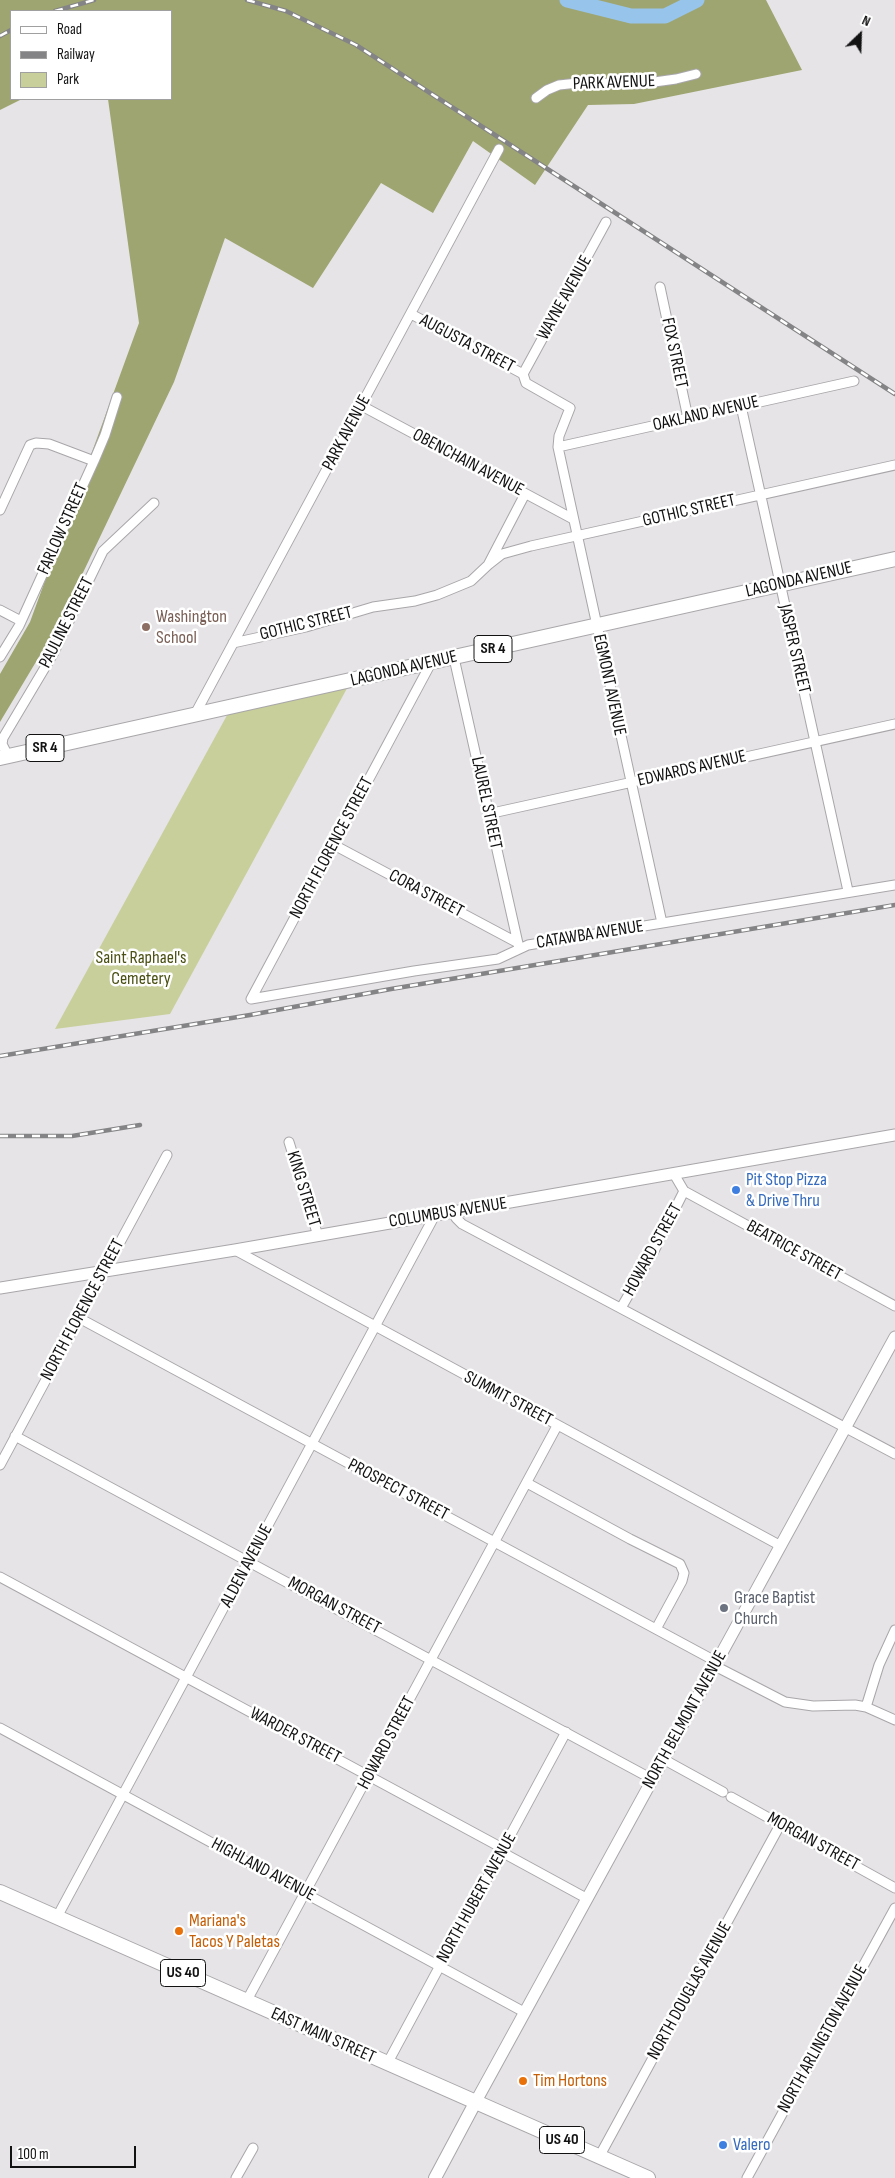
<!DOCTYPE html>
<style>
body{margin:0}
#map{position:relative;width:895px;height:2178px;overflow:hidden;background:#e6e4e7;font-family:"Sofia Sans Condensed",sans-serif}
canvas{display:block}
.legend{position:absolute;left:10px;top:10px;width:162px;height:90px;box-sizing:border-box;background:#fff;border:1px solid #a1a0a1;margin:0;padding:6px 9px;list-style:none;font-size:15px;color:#131213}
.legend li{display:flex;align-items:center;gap:10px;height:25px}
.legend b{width:25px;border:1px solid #a1a0a1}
.north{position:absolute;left:835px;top:10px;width:50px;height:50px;-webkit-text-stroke:4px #fff;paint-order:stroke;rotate:24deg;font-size:14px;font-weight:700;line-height:20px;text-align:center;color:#131213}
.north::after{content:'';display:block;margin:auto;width:18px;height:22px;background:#131213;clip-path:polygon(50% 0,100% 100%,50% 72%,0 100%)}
.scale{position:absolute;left:10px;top:2146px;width:126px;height:22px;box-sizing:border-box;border:2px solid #131213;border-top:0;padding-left:6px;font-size:15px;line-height:18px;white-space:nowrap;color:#131213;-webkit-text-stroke:4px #fff;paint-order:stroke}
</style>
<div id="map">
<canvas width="895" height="2178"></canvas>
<ul class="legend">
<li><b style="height:6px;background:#fff"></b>Road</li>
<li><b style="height:6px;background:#848385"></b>Railway</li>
<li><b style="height:14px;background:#c8cf9b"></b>Park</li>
</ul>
<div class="north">N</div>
<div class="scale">100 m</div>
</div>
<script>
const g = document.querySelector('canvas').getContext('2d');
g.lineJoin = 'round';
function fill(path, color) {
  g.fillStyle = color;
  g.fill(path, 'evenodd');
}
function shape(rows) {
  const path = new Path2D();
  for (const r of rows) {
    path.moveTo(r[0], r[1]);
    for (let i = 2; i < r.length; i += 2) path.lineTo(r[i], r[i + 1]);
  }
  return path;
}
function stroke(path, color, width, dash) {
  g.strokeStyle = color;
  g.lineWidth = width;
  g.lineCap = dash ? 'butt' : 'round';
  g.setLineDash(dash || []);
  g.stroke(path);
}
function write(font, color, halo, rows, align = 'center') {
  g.font = font + ' "Sofia Sans Condensed",sans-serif';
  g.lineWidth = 5;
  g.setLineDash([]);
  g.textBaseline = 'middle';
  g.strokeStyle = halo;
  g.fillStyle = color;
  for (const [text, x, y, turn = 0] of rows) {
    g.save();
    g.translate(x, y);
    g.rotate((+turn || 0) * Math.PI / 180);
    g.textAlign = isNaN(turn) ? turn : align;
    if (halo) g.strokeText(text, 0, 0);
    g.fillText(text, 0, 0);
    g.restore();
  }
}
fill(shape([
 [351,681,170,1014,55,1029,231,708]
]), '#c8cf9b');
fill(shape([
 [0,0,766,0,802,70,634,104,588,105,535,185,473,141,433,213,381,183,313,288,225,238,174,382,58,625,0,722,0,674,30,622,139,323,108,99,171,99,171,11,11,11,11,99,22,99,0,110]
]), '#9ea570');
stroke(shape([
 [567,0,631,16,665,16,697,0]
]), '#97c4ea', 15);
const minor = shape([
 [536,98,547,90,559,85,578,83,640,84,676,79,696,74],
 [660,287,688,418],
 [411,314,523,374],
 [523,374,526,383,570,408,559,436,558,447,662,923],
 [523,374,606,222],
 [362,406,573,519],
 [741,406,848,891],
 [558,447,854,381],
 [0,510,30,445,36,443,49,444,94,461],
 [488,565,502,554,531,546,895,465],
 [0,610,21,621],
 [233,643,306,627,373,607,415,601,437,595,471,581,488,565,525,494],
 [0,657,19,626,94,461,105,435,117,397],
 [454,658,519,948],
 [431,663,251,999,414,971,498,959,528,945,895,885],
 [194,716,499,149],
 [8,756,2,744,3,738,53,654,103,551,154,503],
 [488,814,895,724],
 [334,845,518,943],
 [289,1142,318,1236],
 [674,1174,684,1191,895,1306],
 [453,1212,456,1218,462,1224,895,1454],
 [235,1250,781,1546],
 [621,1308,654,1251,684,1191],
 [79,1318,717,1662],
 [15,1436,652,1779],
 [0,1465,167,1155],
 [527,1483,630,1539,680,1564,684,1573,682,1581,656,1629],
 [0,1577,504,1849,507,1855,586,1898],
 [715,1666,785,1702,813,1706,855,1705,866,1707,895,1720],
 [866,1707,879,1665,895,1630],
 [0,1728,524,2012],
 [663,1759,723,1792],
 [731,1797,895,1888],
 [57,1917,435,1215],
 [246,2002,557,1426],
 [387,2064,566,1732],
 [599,2157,780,1825],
 [236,2178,253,2148],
 [747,2178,895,1908]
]);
const tertiary = shape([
 [0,1288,235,1250,895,1135],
 [475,2103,895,1337]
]);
const secondary = shape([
 [435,2178,475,2103]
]);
const primary = shape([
 [0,758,895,559],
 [0,1892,648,2178]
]);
stroke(minor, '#a9a6a9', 11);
stroke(tertiary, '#a9a6a9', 13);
stroke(secondary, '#a9a6a9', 14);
stroke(primary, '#a9a6a9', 16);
stroke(minor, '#fff', 9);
stroke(tertiary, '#fff', 11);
stroke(secondary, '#fff', 12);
stroke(primary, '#fff', 14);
const rail = shape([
 [247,0,286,11,356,45,895,394],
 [55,11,94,0],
 [0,36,11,30],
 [0,1056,250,1015,391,989,895,905],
 [0,1136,72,1136,140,1125]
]);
stroke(rail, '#848385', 4.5);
stroke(rail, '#fff', 2.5, [8]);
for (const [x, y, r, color] of [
 [146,627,5,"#8d6e63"],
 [736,1190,5,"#3f7fe0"],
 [724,1608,5,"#6b7280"],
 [179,1931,5,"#e8710a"],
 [523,2081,5,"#e8710a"],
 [723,2145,5,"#3f7fe0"]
]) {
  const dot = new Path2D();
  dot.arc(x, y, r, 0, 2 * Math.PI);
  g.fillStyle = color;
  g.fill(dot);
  stroke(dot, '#fff', 2);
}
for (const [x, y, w] of [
 [493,649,38],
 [45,748,38],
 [183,1973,45],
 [562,2140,45]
]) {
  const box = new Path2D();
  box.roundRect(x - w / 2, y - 13.5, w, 27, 4);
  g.fillStyle = '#fff';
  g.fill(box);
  stroke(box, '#131213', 1);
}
write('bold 16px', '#131213', null, [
 ["SR 4",493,649],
 ["SR 4",45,748],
 ["US 40",183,1973],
 ["US 40",562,2140]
]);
write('18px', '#131213', '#fff', [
 ["PARK AVENUE",614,83,-2],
 ["WAYNE AVENUE",565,298,-61],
 ["AUGUSTA STREET",467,344,28],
 ["FOX STREET",674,353,78],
 ["OAKLAND AVENUE",706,414,-13],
 ["PARK AVENUE",347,433,-62],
 ["OBENCHAIN AVENUE",468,463,28],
 ["GOTHIC STREET",689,511,-13],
 ["FARLOW STREET",63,529,-66],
 ["LAGONDA AVENUE",799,580,-13],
 ["PAULINE STREET",67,623,-63],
 ["GOTHIC STREET",306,624,-14],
 ["JASPER STREET",794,649,77],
 ["LAGONDA AVENUE",404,669,-13],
 ["EGMONT AVENUE",609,685,78],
 ["EDWARDS AVENUE",692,769,-13],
 ["LAUREL STREET",486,803,78],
 ["NORTH FLORENCE STREET",332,848,-62],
 ["CORA STREET",426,894,28],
 ["CATAWBA AVENUE",590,935,-9],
 ["KING STREET",303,1189,73],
 ["COLUMBUS AVENUE",448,1213,-9],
 ["HOWARD STREET",653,1250,-61],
 ["BEATRICE STREET",794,1251,29],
 ["NORTH FLORENCE STREET",83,1310,-62],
 ["SUMMIT STREET",508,1399,28],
 ["PROSPECT STREET",398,1490,28],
 ["ALDEN AVENUE",247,1566,-62],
 ["MORGAN STREET",334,1606,28],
 ["NORTH BELMONT AVENUE",685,1720,-61],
 ["WARDER STREET",295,1736,28],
 ["HOWARD STREET",387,1743,-62],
 ["MORGAN STREET",813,1842,29],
 ["HIGHLAND AVENUE",263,1870,28],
 ["NORTH HUBERT AVENUE",477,1898,-61],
 ["NORTH DOUGLAS AVENUE",690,1991,-61],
 ["EAST MAIN STREET",323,2036,24],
 ["NORTH ARLINGTON AVENUE",823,2039,-61]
]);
write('18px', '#785e54', '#fff', [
 ["Washington",156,617],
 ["School",156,638]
], 'left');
write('18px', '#4b5013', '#fff', [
 ["Saint Raphael's",141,958],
 ["Cemetery",141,979]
]);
write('18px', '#366cbe', '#fff', [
 ["Pit Stop Pizza",746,1180],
 ["& Drive Thru",746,1201],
 ["Valero",733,2145]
], 'left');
write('18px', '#5b616d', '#fff', [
 ["Grace Baptist",734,1598],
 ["Church",734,1619]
], 'left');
write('18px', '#c56008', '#fff', [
 ["Mariana's",189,1921],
 ["Tacos Y Paletas",189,1942],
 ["Tim Hortons",533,2081]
], 'left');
</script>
